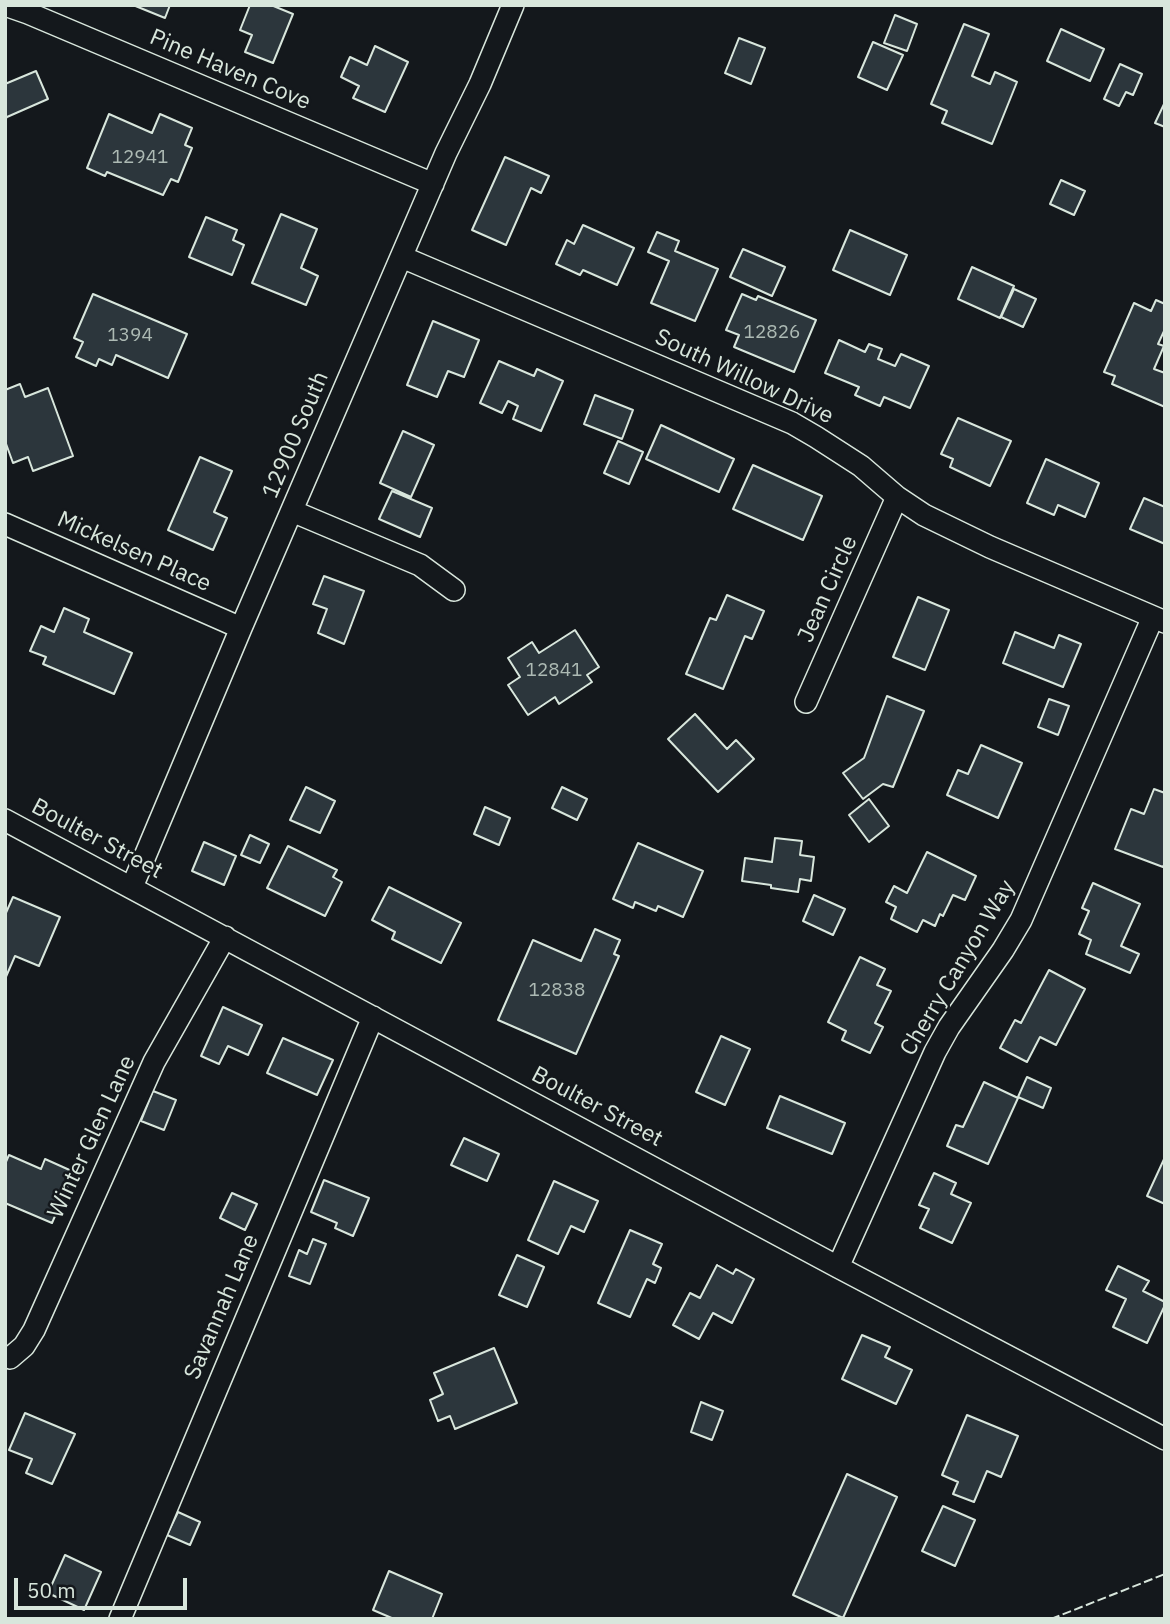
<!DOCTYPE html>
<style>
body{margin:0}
#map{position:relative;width:1170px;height:1624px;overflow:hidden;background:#14181c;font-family:"IBM Plex Sans",sans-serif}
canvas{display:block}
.frame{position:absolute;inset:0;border:7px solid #d8e6dc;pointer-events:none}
.scale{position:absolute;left:14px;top:1578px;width:173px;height:32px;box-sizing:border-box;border:4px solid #d8e6dc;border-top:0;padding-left:9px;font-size:21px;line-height:24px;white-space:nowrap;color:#d8e6dc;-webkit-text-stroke:5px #14181c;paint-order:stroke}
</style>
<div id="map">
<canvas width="1170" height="1624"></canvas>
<div class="frame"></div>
<div class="scale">50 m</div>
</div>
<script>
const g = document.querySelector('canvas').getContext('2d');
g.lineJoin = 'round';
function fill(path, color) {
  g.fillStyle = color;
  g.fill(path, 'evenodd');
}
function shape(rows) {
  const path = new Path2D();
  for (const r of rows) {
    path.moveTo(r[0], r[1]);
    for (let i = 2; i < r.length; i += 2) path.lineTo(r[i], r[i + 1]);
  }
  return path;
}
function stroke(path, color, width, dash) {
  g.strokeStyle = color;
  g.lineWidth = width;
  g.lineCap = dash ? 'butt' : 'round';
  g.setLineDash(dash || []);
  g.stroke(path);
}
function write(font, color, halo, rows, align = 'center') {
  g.font = font + ' "IBM Plex Sans",sans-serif';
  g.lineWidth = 5;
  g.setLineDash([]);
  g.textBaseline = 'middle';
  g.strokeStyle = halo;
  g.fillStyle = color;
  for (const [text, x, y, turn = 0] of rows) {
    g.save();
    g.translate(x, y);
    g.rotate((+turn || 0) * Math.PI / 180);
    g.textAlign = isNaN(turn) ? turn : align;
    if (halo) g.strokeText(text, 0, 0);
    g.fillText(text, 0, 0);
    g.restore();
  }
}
const building = shape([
 [133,5,170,5,165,18,133,5],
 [250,5,271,5,293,14,273,63,245,52,252,35,240,30,250,5],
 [895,15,917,24,907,51,884,43,895,15],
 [964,24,989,34,972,76,990,84,995,72,1017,82,992,144,942,123,947,111,931,104,964,24],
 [1061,29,1104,49,1090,81,1047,61,1061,29],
 [739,38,765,48,751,84,725,73,739,38],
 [873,42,903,55,887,90,858,77,873,42],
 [375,46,408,62,385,112,353,98,359,86,341,77,350,57,367,65,375,46],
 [1120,64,1142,74,1133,95,1126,92,1119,106,1104,99,1120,64],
 [36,71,48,99,7,117,5,120,5,84,36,71],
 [1165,102,1165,127,1155,123,1165,102],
 [109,114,152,133,160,114,192,128,185,145,192,148,178,182,171,179,163,195,107,172,105,176,87,168,109,114],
 [505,157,549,176,541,193,531,188,506,245,472,230,505,157],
 [1061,180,1085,191,1074,215,1050,204,1061,180],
 [281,214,317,229,301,268,318,276,306,305,252,283,281,214],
 [206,217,237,230,233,240,244,245,232,275,189,257,206,217],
 [583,225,634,248,617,285,583,270,580,275,556,264,567,240,574,244,583,225],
 [850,230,907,255,890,295,833,270,850,230],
 [657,232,679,241,675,251,718,269,695,321,651,303,669,261,648,252,657,232],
 [743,249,785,267,772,296,730,277,743,249],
 [972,267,1014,286,1000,318,958,299,972,267],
 [1014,289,1036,299,1023,327,1001,317,1014,289],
 [93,294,187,334,168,378,116,355,112,365,99,359,96,366,76,357,83,342,74,338,93,294],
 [742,294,756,300,758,296,816,320,794,372,734,347,739,335,726,330,742,294],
 [1156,300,1165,304,1165,329,1158,344,1164,346,1154,369,1165,373,1165,407,1112,384,1115,376,1104,372,1134,303,1151,311,1156,300],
 [433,321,479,340,464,377,448,371,437,397,407,385,433,321],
 [839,340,865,352,869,344,882,349,878,359,895,366,901,354,929,366,910,408,884,397,880,406,855,395,859,387,825,373,839,340],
 [499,361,534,376,537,369,563,381,541,431,513,419,518,406,508,401,502,413,480,403,499,361],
 [20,384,25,397,48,388,73,456,33,471,28,457,13,463,5,441,5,390,20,384],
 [595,395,633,410,622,439,584,424,595,395],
 [958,418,1011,441,990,486,950,467,953,459,941,454,958,418],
 [661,425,734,459,719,492,646,459,661,425],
 [403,431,434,445,411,497,380,483,403,431],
 [618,441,643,452,629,484,604,473,618,441],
 [200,457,232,471,214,512,227,518,213,550,168,530,200,457],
 [1046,459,1099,483,1085,517,1058,505,1054,515,1027,503,1046,459],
 [753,465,822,496,803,540,733,509,753,465],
 [392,491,432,508,420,537,379,519,392,491],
 [1144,498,1165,507,1165,544,1130,529,1144,498],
 [324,576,364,591,344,644,318,633,327,609,313,604,324,576],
 [727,595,764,611,752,639,745,636,723,689,686,674,710,618,716,620,727,595],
 [918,597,949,610,925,670,893,657,918,597],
 [64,608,89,619,84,632,132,653,114,694,43,664,46,657,30,651,41,626,54,632,64,608],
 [575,630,599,667,587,675,592,682,559,704,555,697,528,715,508,685,520,677,508,658,532,642,539,653,575,630],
 [1015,632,1054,648,1059,635,1081,644,1063,687,1003,663,1015,632],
 [887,696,924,711,893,787,883,784,863,799,843,773,864,758,887,696],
 [1049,699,1069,706,1058,735,1038,727,1049,699],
 [695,714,727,749,736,740,754,759,718,792,668,739,695,714],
 [981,745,1022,763,998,818,947,795,958,770,968,774,981,745],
 [306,787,335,801,320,833,290,820,306,787],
 [562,787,587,799,577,820,552,808,562,787],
 [1154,789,1165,793,1165,863,1163,867,1115,849,1131,809,1144,814,1154,789],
 [869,799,889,826,869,842,849,815,869,799],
 [485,807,510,818,499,845,474,834,485,807],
 [250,835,269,844,260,863,241,855,250,835],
 [775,838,802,841,800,855,814,857,811,881,800,879,798,892,771,888,771,885,742,881,745,858,772,862,775,838],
 [204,842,236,856,224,885,192,871,204,842],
 [638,843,703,871,683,917,658,906,656,911,635,902,633,908,613,899,638,843],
 [288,846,337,870,333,877,342,882,325,916,267,888,288,846],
 [927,852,976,876,965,900,953,895,943,916,940,914,935,926,923,920,917,932,891,919,896,907,886,902,894,886,907,893,927,852],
 [1093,883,1140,904,1121,946,1139,954,1130,973,1086,954,1091,940,1079,934,1089,911,1082,908,1093,883],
 [389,887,461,923,441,963,392,939,395,932,372,920,389,887],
 [814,895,845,909,833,935,803,921,814,895],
 [13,897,60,917,39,966,15,956,5,979,5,915,13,897],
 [595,929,620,940,614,954,619,956,576,1054,498,1020,533,940,581,961,595,929],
 [860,957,885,969,877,985,891,991,875,1023,883,1027,870,1053,842,1040,846,1031,828,1022,860,957],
 [1049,970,1085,989,1056,1045,1040,1037,1027,1062,1000,1048,1015,1020,1021,1023,1049,970],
 [223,1007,262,1025,248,1055,228,1046,219,1064,201,1056,223,1007],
 [721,1036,750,1049,725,1105,696,1092,721,1036],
 [283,1038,333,1060,317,1095,267,1073,283,1038],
 [1027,1077,1051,1088,1043,1108,1018,1097,1027,1077],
 [984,1082,1018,1098,988,1164,947,1146,956,1125,963,1127,984,1082],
 [153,1091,176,1100,164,1130,141,1121,153,1091],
 [780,1096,845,1123,832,1154,767,1128,780,1096],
 [464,1138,499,1154,487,1181,451,1165,464,1138],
 [9,1155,41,1169,45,1159,74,1172,52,1223,5,1203,5,1164,9,1155],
 [1165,1157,1165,1204,1147,1196,1165,1157],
 [934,1173,956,1183,951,1194,971,1203,952,1243,920,1228,929,1209,919,1205,934,1173],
 [324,1180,369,1198,353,1236,335,1228,337,1223,311,1212,324,1180],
 [554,1181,598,1201,584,1232,571,1226,558,1254,528,1240,554,1181],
 [232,1193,257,1204,245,1230,220,1218,232,1193],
 [630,1230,662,1244,653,1264,661,1268,655,1283,647,1279,630,1317,598,1303,630,1230],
 [313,1239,326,1244,310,1284,289,1276,299,1250,307,1254,313,1239],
 [517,1255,544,1267,527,1307,499,1295,517,1255],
 [717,1265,733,1274,736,1269,754,1279,732,1323,713,1313,699,1339,673,1325,690,1293,700,1298,717,1265],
 [1118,1266,1149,1281,1143,1291,1165,1302,1165,1305,1147,1343,1113,1327,1126,1299,1106,1290,1118,1266],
 [862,1335,890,1347,885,1357,912,1370,896,1404,842,1379,862,1335],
 [494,1348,517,1403,455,1429,450,1416,438,1421,430,1400,443,1394,434,1373,494,1348],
 [701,1402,723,1411,712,1440,691,1432,701,1402],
 [25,1413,75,1434,52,1484,26,1473,32,1459,9,1450,25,1413],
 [967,1415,1018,1436,1001,1477,987,1471,974,1502,953,1494,958,1482,942,1475,967,1415],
 [847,1474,897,1497,843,1618,793,1595,847,1474],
 [943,1506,975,1520,955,1566,922,1551,943,1506],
 [178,1512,200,1522,190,1545,167,1535,178,1512],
 [65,1555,101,1572,84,1610,48,1593,65,1555],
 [389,1571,442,1594,432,1619,394,1619,373,1610,389,1571]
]);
fill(building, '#2c363c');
stroke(building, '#d8e6dc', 2);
const minor = shape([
 [5,5,28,13,433,184],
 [402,257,792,423,816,437,861,466,897,497,924,515,990,547,1165,622],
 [292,511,420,565,454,590],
 [5,524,241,628],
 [806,702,897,497],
 [5,820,838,1267,1165,1439],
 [132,887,241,628,446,153,480,84,513,5],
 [838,1267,935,1052,949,1027,1003,950,1021,920,1153,617],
 [10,1358,24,1346,34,1330,154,1062,225,937],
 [120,1619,373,1017]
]);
stroke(minor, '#d8e6dc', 24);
stroke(minor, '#14181c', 21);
stroke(shape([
 [1051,1619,1165,1574]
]), '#d8e6dc', 2, [9, 3.5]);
write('19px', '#adbab4', null, [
 ["12941",140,158],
 ["12826",772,333],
 ["1394",130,336],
 ["12841",554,671],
 ["12838",557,991]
]);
write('23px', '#d8e6dc', '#14181c', [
 ["Pine Haven Cove",230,70,23],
 ["South Willow Drive",744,377,25],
 ["12900 South",296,435,-67],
 ["Mickelsen Place",134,552,24],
 ["Jean Circle",828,589,-66],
 ["Boulter Street",97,839,28],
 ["Cherry Canyon Way",958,968,-59],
 ["Boulter Street",597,1107,28],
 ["Winter Glen Lane",92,1137,-65],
 ["Savannah Lane",222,1307,-67]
]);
</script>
